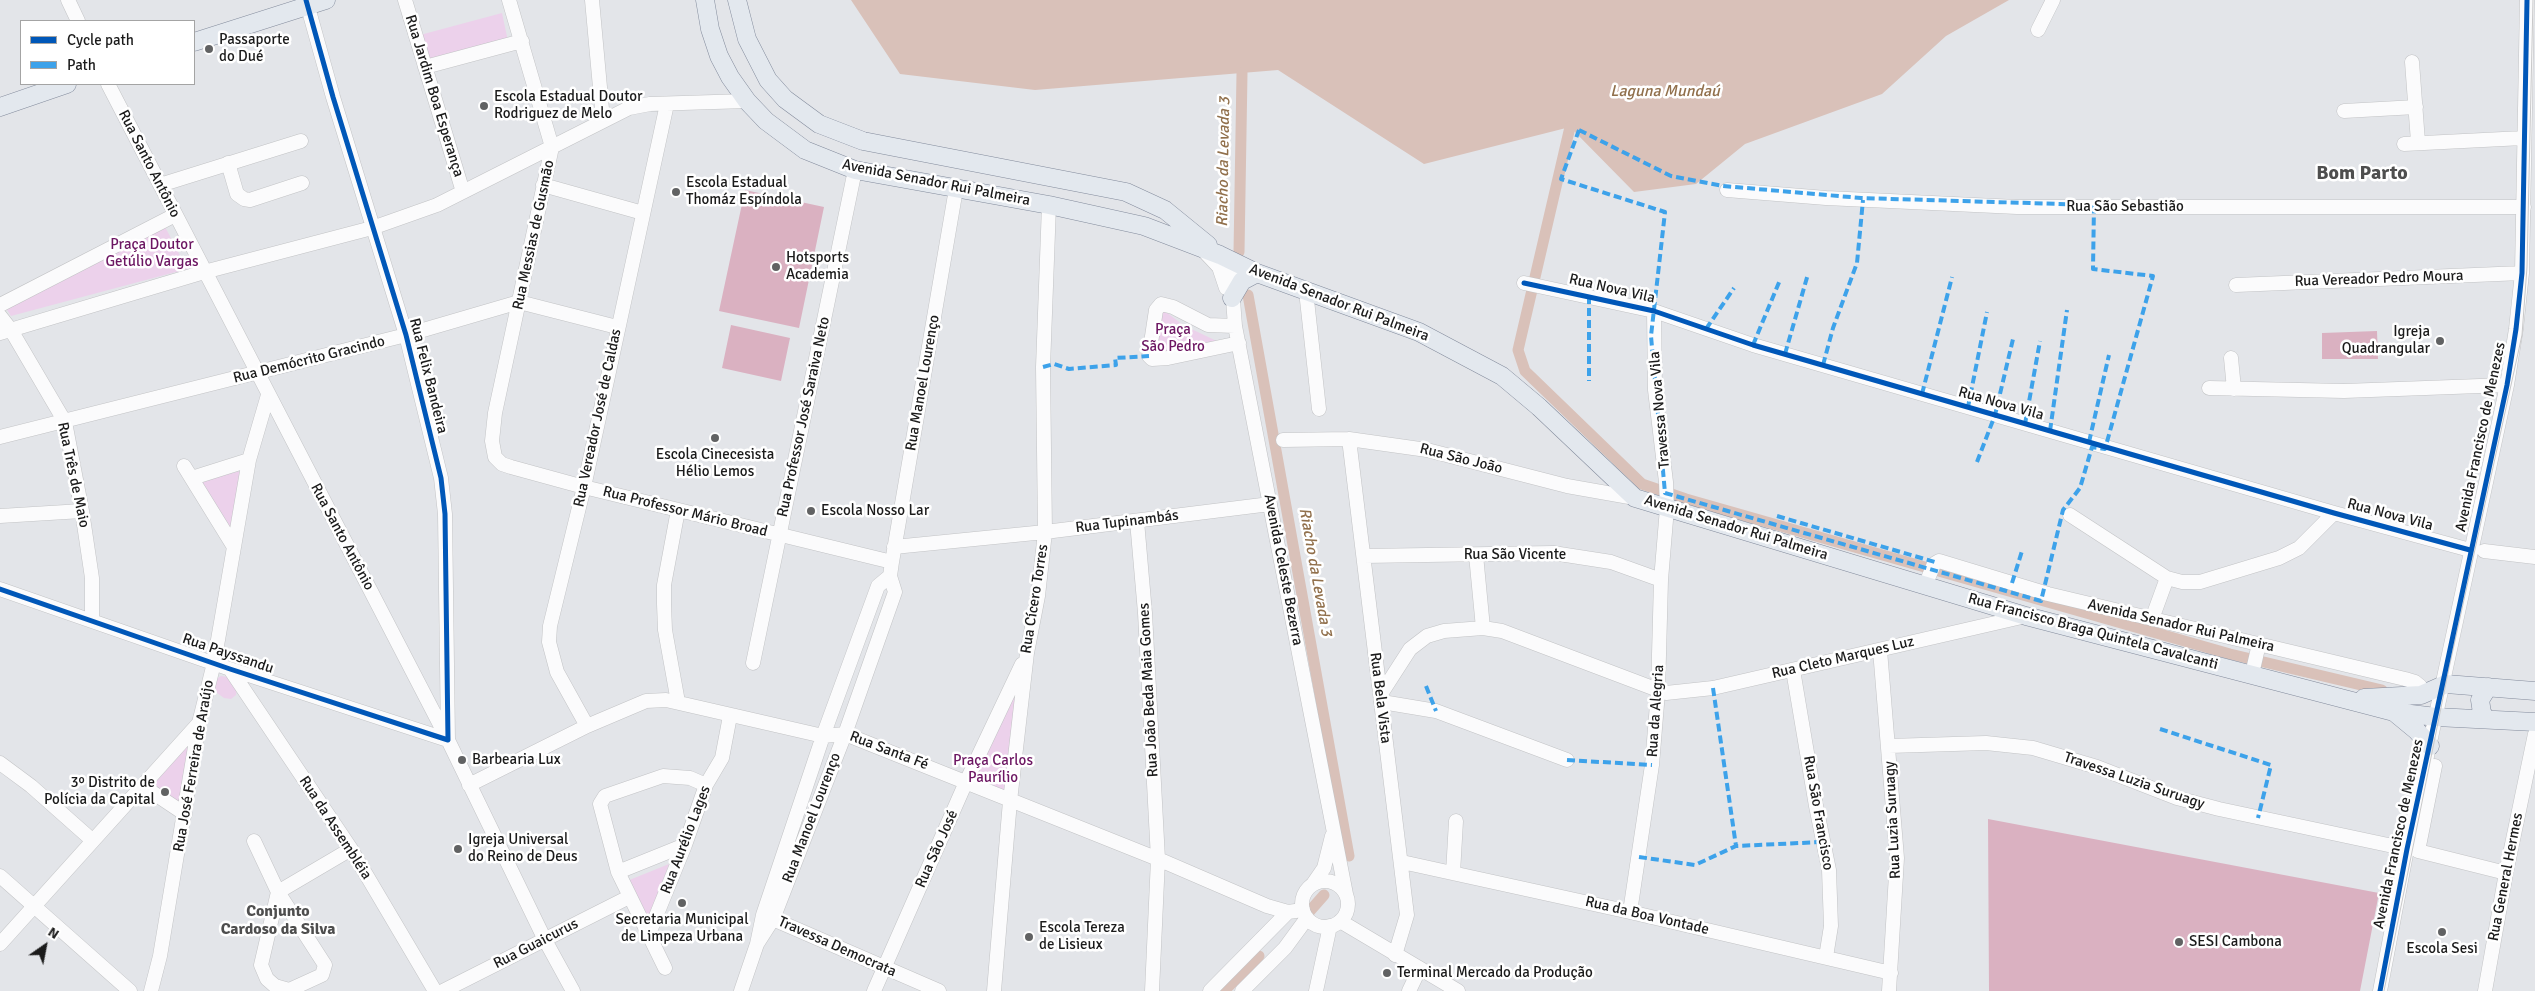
<!DOCTYPE html>
<meta charset="utf-8">
<style>
body{margin:0}
#map{position:relative;width:2535px;height:991px;overflow:hidden;background:#e3e5e9;font-family:Signika,sans-serif}
canvas{display:block}
.legend{position:absolute;left:20px;top:20px;width:175px;height:65px;box-sizing:border-box;background:#fff;border:1px solid #a4a4a4;margin:0;padding:6px 9px;list-style:none;font-size:15px;color:#1b1b1b}
.legend li{display:flex;align-items:center;gap:10px;height:25px}
.legend b{width:25px;border:1px solid #a4a4a4}
.north{position:absolute;left:20px;top:921px;width:50px;height:50px;-webkit-text-stroke:4px #fff;paint-order:stroke;rotate:33deg;font-size:14px;font-weight:700;line-height:20px;text-align:center;color:#1b1b1b}
.north::after{content:'';display:block;margin:auto;width:18px;height:22px;background:#1b1b1b;clip-path:polygon(50% 0,100% 100%,50% 72%,0 100%)}
</style>
<div id="map">
<canvas width="2535" height="991"></canvas>
<ul class="legend">
<li><b style="height:6px;background:#0057b8"></b>Cycle path</li>
<li><b style="height:6px;background:#3da2ea"></b>Path</li>
</ul>
<div class="north">N</div>
</div>
<script>
const g = document.querySelector('canvas').getContext('2d');
g.lineJoin = 'round';
function fill(path, color) {
  g.fillStyle = color;
  g.fill(path, 'evenodd');
}
function shape(rows) {
  const path = new Path2D();
  for (const r of rows) {
    if (r.length === 3) {
      path.moveTo(r[0] + r[2], r[1]);
      path.arc(r[0], r[1], r[2], 0, 2 * Math.PI);
      continue;
    }
    path.moveTo(r[0], r[1]);
    for (let i = 2; i < r.length; i += 2) path.lineTo(r[i], r[i + 1]);
  }
  return path;
}
function stroke(path, color, width, dash) {
  g.strokeStyle = color;
  g.lineWidth = width;
  g.lineCap = dash ? 'butt' : 'round';
  g.setLineDash(dash || []);
  g.stroke(path);
}
function write(font, color, halo, rows, align = 'center') {
  g.font = font + ' Signika,sans-serif';
  g.lineWidth = 5;
  g.setLineDash([]);
  g.textBaseline = 'middle';
  g.strokeStyle = halo;
  g.fillStyle = color;
  for (const [text, x, y, turn = 0] of rows) {
    g.save();
    g.translate(x, y);
    g.rotate((+turn || 0) * Math.PI / 180);
    g.textAlign = isNaN(turn) ? turn : align;
    if (halo) g.strokeText(text, 0, 0);
    g.fillText(text, 0, 0);
    g.restore();
  }
}
fill(shape([
 [502,13,509,46,430,71,420,35],
 [162,221,187,269,11,316,4,305],
 [1161,308,1183,325,1225,345,1151,361],
 [240,471,231,533,199,482],
 [221,676,228,677,237,689,236,695,231,699,224,698,213,690,216,679],
 [1020,677,1008,793,971,779],
 [190,739,181,806,148,785],
 [669,864,644,931,622,883]
]), '#ecd1eb');
fill(shape([
 [745,190,824,207,799,328,719,311],
 [731,325,790,338,781,381,722,368],
 [2377,331,2378,359,2322,359,2322,333],
 [1988,819,2379,893,2360,991,1989,991]
]), '#dab1c1');
fill(shape([
 [851,0,2009,0,1946,36,1882,94,1745,144,1696,184,1634,192,1570,127,1424,164,1278,70,1035,90,900,74]
]), '#d9c1b9');
stroke(shape([
 [1570,127,1518,350,1525,371,1642,484,1686,499,2230,654,2382,690],
 [1239,252,1242,73],
 [1248,295,1349,856],
 [1309,912,1324,895],
 [1224,991,1259,956]
]), '#d9c1b9', 11);
const minor = shape([
 [68,0,78,21],
 [405,0,463,192],
 [509,0,552,147,495,413,492,441,495,457,502,464,511,467,584,487,892,562],
 [592,0,603,120],
 [2038,30,2053,0],
 [2412,62,2418,142],
 [425,67,522,41],
 [108,84,448,740,545,940,573,991],
 [2344,111,2416,107],
 [2404,144,2523,138],
 [228,163,237,194,244,199,250,200,302,183],
 [160,185,301,141],
 [543,185,643,213],
 [1727,190,1826,198,2017,207,2524,207],
 [1203,250,1219,267,1226,288],
 [1230,260,1235,326,1346,894],
 [1524,283,1654,311,1753,345,2334,513,2470,550],
 [2236,285,2522,273],
 [1306,291,1319,409],
 [0,305,175,215],
 [0,316,11,330,65,422,82,511,92,578,92,620],
 [1235,326,1208,325,1173,307,1161,304,1156,310,1149,356,1152,359,1168,358,1239,343],
 [0,333,204,272,372,228,437,205,629,108,650,104,747,101],
 [2231,358,2234,389],
 [2209,388,2344,391,2507,385],
 [0,437,406,335,519,302,617,327],
 [1349,439,1407,915,1395,955],
 [1283,440,1349,439,1427,450,1567,486,1635,498],
 [184,466,234,547],
 [192,478,249,460],
 [678,510,664,585,664,604,665,630,678,702],
 [2070,515,2167,578,2182,582,2200,582,2279,558,2299,548,2334,513],
 [0,516,82,511],
 [1137,521,1145,613,1158,859,1152,991],
 [894,547,1045,532,1270,504],
 [2484,551,2535,557],
 [1476,555,1483,628],
 [1364,556,1553,553,1611,562,1661,580],
 [1925,586,1934,564,1939,561,2048,594,2405,679,2415,682,2420,686,2421,695],
 [0,589,230,669,448,740,445,514,441,478,406,335,333,97,306,0],
 [2152,619,2167,578],
 [1880,650,1897,858,1889,991],
 [753,663,855,170],
 [230,669,351,849,435,991],
 [1793,670,1816,806,1829,870,1831,926,1826,957],
 [2252,674,2259,644],
 [1381,694,1410,649,1427,636,1444,631,1483,628,1502,631,1666,693,1713,688,2026,616],
 [1382,702,1436,711,1567,760],
 [587,726,557,672,549,642,550,626,584,487,667,104],
 [1889,746,1986,743,2033,748,2097,767,2177,798,2219,809,2407,849],
 [0,763,31,786,92,840],
 [2435,766,2418,851,2506,873],
 [469,785,587,726,646,701,666,700,823,736,845,734,1158,859,1267,906,1288,912,1303,910],
 [143,786,185,814],
 [254,841,278,892,325,965,322,975,289,990,275,986,267,979,261,965,278,892,351,849],
 [1402,862,1630,912,1891,973],
 [618,872,685,845],
 [1453,873,1456,821],
 [0,876,130,991],
 [1325,904,23],
 [1313,884,1324,868,1332,836],
 [1630,912,1652,765,1658,692,1661,580,1667,508,1666,482,1655,390,1654,311],
 [766,916,939,991],
 [1340,921,1458,991],
 [648,936,685,845,706,785,722,758,730,716],
 [0,944,199,723],
 [757,944,773,919,845,734,895,592,890,576,892,562,956,189],
 [665,968,618,872,600,804,605,796,663,776,690,778,706,785],
 [151,991,160,956,199,723,214,663,249,460,268,395],
 [443,991,629,897],
 [741,991,757,944,763,915,823,736,878,586,890,576],
 [874,991,966,782,1022,664],
 [994,991,1010,801,1027,653,1038,596,1045,532,1043,367,1049,205],
 [1210,991,1288,912],
 [1242,991,1285,948,1307,918],
 [1316,991,1330,926],
 [1409,991,1419,970],
 [2380,991,2407,849,2507,385,2516,329,2522,273,2527,0],
 [2485,991,2506,873,2535,734]
]);
const major = shape([
 [705,0,710,29,719,56,730,77,747,101,766,121,805,150,855,170,1049,205,1144,226,1220,255,1257,273,1419,332,1502,376,1539,407,1635,498,2026,616,2394,712,2436,717,2535,722],
 [737,0,747,39,768,80,785,99,819,124,863,141,1126,192,1165,210,1208,245],
 [194,42,326,0],
 [0,107,67,84],
 [1232,298,1242,281,1257,273],
 [2364,698,2421,695,2446,684,2535,691],
 [2394,712,2417,731,2430,746],
 [2486,718,2482,713,2480,700,2488,687]
]);
stroke(minor, '#c2c3c5', 15);
stroke(major, '#838b9c', 19);
stroke(minor, '#fbfbfc', 14);
stroke(major, '#e3e8ee', 18);
stroke(shape([
 [2384,991,2449,668,2522,335,2527,267,2533,0]
]), '#c8c8c9', 1);
stroke(shape([
 [1579,130,1671,176,1723,186,1861,198,2094,205,2093,269,2153,276,2105,449,2092,447,2080,488,2063,510,2041,601,1665,493,1651,336,1665,212,1561,179,1579,130],
 [1589,296,1589,381],
 [1706,329,1734,288],
 [1753,345,1780,280],
 [1785,354,1808,274],
 [1823,365,1833,328,1857,263,1863,200],
 [1043,367,1054,364,1069,369,1116,365,1115,358,1149,356],
 [1922,394,1952,277],
 [1968,407,1987,312],
 [2025,424,2040,341],
 [2050,431,2067,310],
 [2089,442,2109,355],
 [1977,462,1995,415,2013,339],
 [1777,516,1935,562],
 [2012,583,2022,551],
 [1426,686,1436,711],
 [1713,688,1736,846],
 [2160,729,2271,765,2258,818],
 [1567,760,1652,765],
 [1639,857,1695,865,1736,846,1822,842]
]), '#3da2ea', 4, [8, 4]);
stroke(shape([
 [1524,283,1654,311,1753,345,2334,513,2470,550],
 [0,589,230,669,448,740,445,514,441,478,406,335,333,97,306,0],
 [2380,991,2407,849,2507,385,2516,329,2522,273,2527,0]
]), '#0057b8', 5);
for (const [x, y, r, color] of [
 [209,49,5,"#616263"],
 [484,106,5,"#616263"],
 [676,192,5,"#616263"],
 [776,267,5,"#616263"],
 [2440,341,5,"#616263"],
 [715,438,5,"#616263"],
 [811,511,5,"#616263"],
 [462,760,5,"#616263"],
 [165,792,5,"#616263"],
 [458,849,5,"#616263"],
 [682,903,5,"#616263"],
 [2442,932,5,"#616263"],
 [1029,937,5,"#616263"],
 [2179,942,5,"#616263"],
 [1387,973,5,"#616263"]
]) {
  const dot = new Path2D();
  dot.arc(x, y, r, 0, 2 * Math.PI);
  g.fillStyle = color;
  g.fill(dot);
  stroke(dot, '#fff', 2);
}
write('15px', '#1b1b1b', '#fff', [
 ["Passaporte",219,40],
 ["do Dué",219,57],
 ["Escola Estadual Doutor",494,97],
 ["Rodriguez de Melo",494,114],
 ["Escola Estadual",686,183],
 ["Thomáz Espíndola",686,200],
 ["Hotsports",786,258],
 ["Academia",786,275],
 ["Igreja",2430,332,"right"],
 ["Quadrangular",2430,349,"right"],
 ["Escola Cinecesista",715,455,"center"],
 ["Hélio Lemos",715,472,"center"],
 ["Escola Nosso Lar",821,511],
 ["Barbearia Lux",472,760],
 ["3º Distrito de",155,783,"right"],
 ["Polícia da Capital",155,800,"right"],
 ["Igreja Universal",468,840],
 ["do Reino de Deus",468,857],
 ["Secretaria Municipal",682,920,"center"],
 ["de Limpeza Urbana",682,937,"center"],
 ["Escola Tereza",1039,928],
 ["de Lisieux",1039,945],
 ["SESI Cambona",2189,942],
 ["Escola Sesi",2442,949,"center"],
 ["Terminal Mercado da Produção",1397,973]
], 'left');
write('15px', '#1b1b1b', '#fff', [
 ["Rua Jardim Boa Esperança",434,96,73],
 ["Rua Santo Antônio",149,164,63],
 ["Avenida Senador Rui Palmeira",936,183,11],
 ["Rua São Sebastião",2125,207],
 ["Rua Messias de Gusmão",534,235,-78],
 ["Rua Vereador Pedro Moura",2379,279,-2],
 ["Rua Nova Vila",1612,289,13],
 ["Avenida Senador Rui Palmeira",1339,303,21],
 ["Rua Demócrito Gracindo",309,360,-14],
 ["Rua Felix Bandeira",428,376,76],
 ["Rua Manoel Lourenço",923,383,-80],
 ["Rua Nova Vila",2001,404,16],
 ["Travessa Nova Vila",1660,410,-95],
 ["Rua Professor José Saraiva Neto",804,417,-78],
 ["Rua Vereador José de Caldas",598,418,-78],
 ["Avenida Francisco de Menezes",2481,437,-78],
 ["Rua São João",1461,459,14],
 ["Rua Três de Maio",73,475,78],
 ["Rua Professor Mário Broad",685,512,14],
 ["Rua Nova Vila",2390,515,15],
 ["Rua Tupinambás",1127,522,-7],
 ["Avenida Senador Rui Palmeira",1736,528,17],
 ["Rua Santo Antônio",342,537,62],
 ["Rua São Vicente",1515,555],
 ["Avenida Celeste Bezerra",1283,570,79],
 ["Rua Cícero Torres",1035,599,-81],
 ["Avenida Senador Rui Palmeira",2181,626,13],
 ["Rua Francisco Braga Quintela Cavalcanti",2093,632,15],
 ["Rua Payssandu",228,654,19],
 ["Rua Cleto Marques Luz",1843,658,-13],
 ["Rua João Beda Maia Gomes",1149,690,-93],
 ["Rua Bela Vista",1380,698,83],
 ["Rua da Alegria",1656,711,-86],
 ["Rua Santa Fé",889,751,21],
 ["Rua José Ferreira de Araújo",194,766,-80],
 ["Travessa Luzia Suruagy",2134,781,19],
 ["Rua São Francisco",1818,813,80],
 ["Rua Manoel Lourenço",812,818,-69],
 ["Rua Luzia Suruagy",1893,820,-93],
 ["Rua da Assembléia",335,828,57],
 ["Avenida Francisco de Menezes",2399,834,-78],
 ["Rua Aurélio Lages",686,840,-69],
 ["Rua São José",937,849,-66],
 ["Rua General Hermes",2506,877,-79],
 ["Rua da Boa Vontade",1647,916,13],
 ["Rua Guaicurus",536,944,-27],
 ["Travessa Democrata",837,947,24]
]);
write('15px', '#6c1662', '#fff', [
 ["Praça Doutor",152,245],
 ["Getúlio Vargas",152,262],
 ["Praça",1173,330],
 ["São Pedro",1173,347],
 ["Praça Carlos",993,761],
 ["Paurílio",993,778]
]);
write('italic 16px', '#91704c', '#fff', [
 ["Laguna Mundaú",1665,92],
 ["Riacho da Levada 3",1224,162,-89],
 ["Riacho da Levada 3",1315,572,80]
]);
write('bold 16px', '#4e4e4e', '#fff', [
 ["Conjunto",278,912],
 ["Cardoso da Silva",278,930]
]);
write('bold 20px', '#4e4e4e', '#fff', [
 ["Bom Parto",2362,174]
]);
</script>
